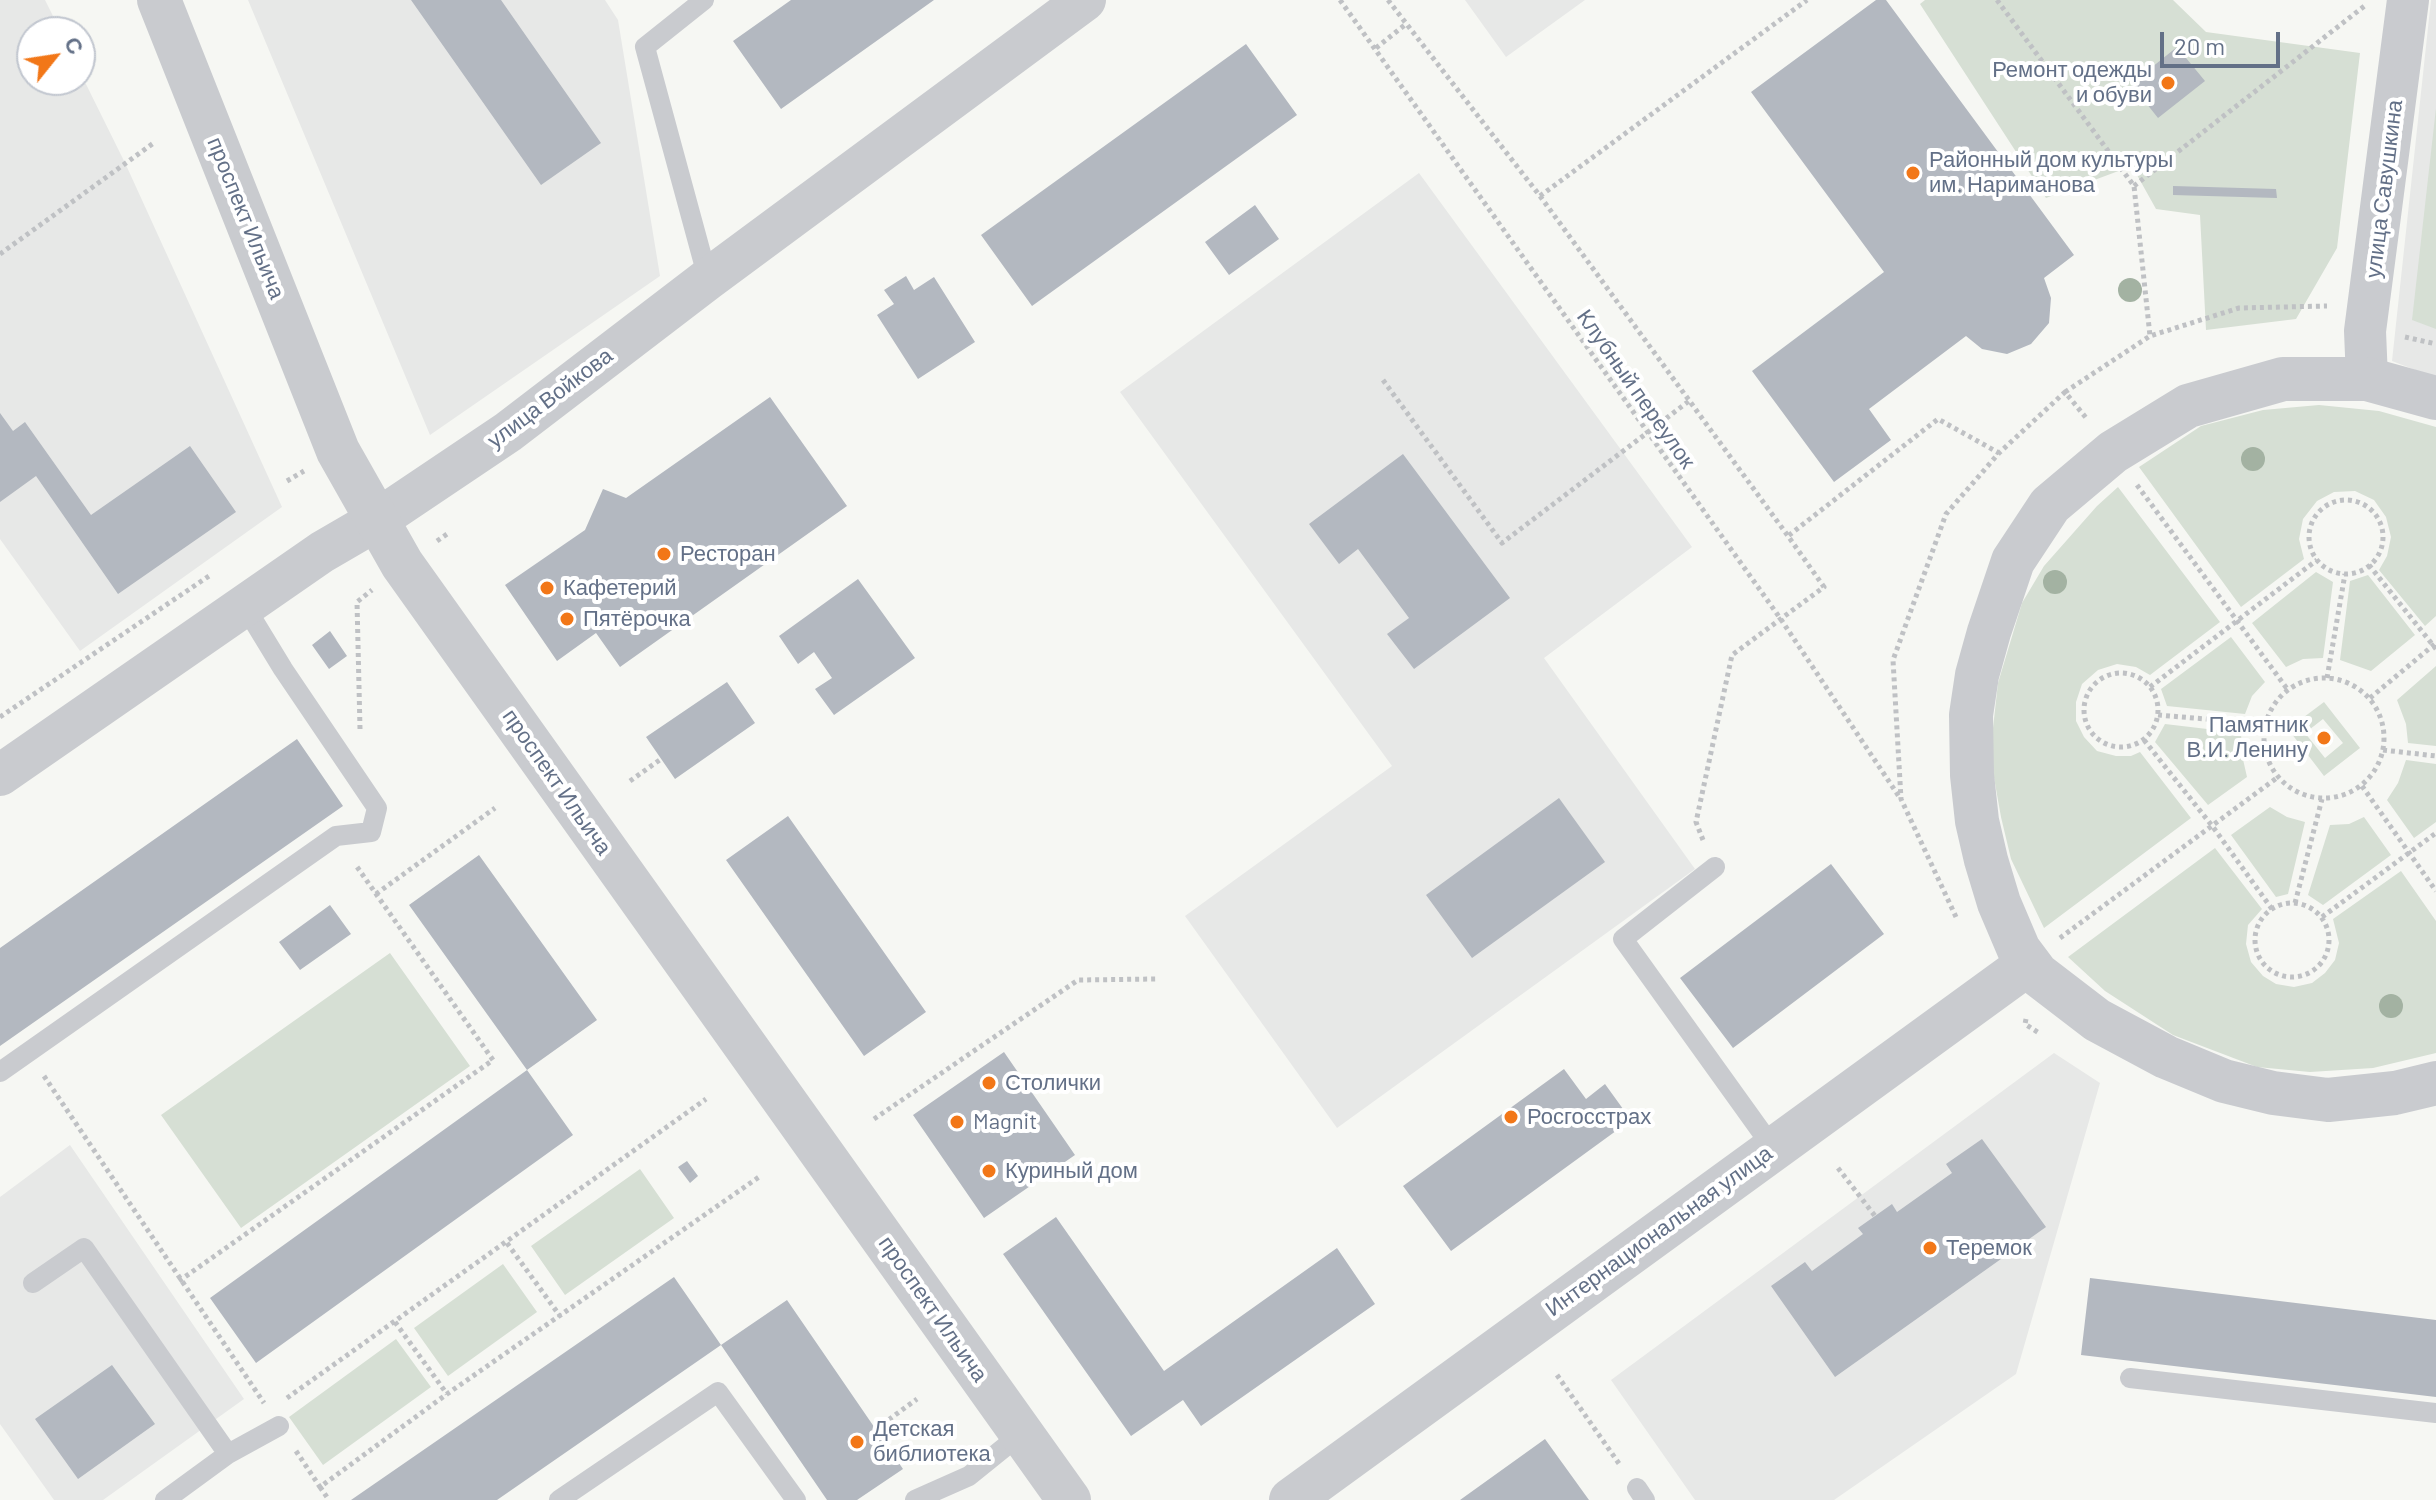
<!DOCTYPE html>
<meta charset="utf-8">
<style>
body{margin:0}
#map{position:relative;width:2436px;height:1500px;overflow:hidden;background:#f6f7f3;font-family:Barlow,sans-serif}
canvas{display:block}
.north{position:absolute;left:16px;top:16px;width:80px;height:80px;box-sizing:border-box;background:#fff;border:2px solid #c1c6cf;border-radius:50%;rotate:60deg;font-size:22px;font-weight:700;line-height:32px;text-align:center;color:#637087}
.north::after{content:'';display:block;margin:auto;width:28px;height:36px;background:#f27718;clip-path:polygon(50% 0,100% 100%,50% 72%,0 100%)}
.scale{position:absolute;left:2160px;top:32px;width:120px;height:36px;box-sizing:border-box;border:4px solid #637087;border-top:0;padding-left:10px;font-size:24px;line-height:28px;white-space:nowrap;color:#637087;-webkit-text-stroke:6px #fff;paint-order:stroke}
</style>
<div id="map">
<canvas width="2436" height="1500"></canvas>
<div class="north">С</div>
<div class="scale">20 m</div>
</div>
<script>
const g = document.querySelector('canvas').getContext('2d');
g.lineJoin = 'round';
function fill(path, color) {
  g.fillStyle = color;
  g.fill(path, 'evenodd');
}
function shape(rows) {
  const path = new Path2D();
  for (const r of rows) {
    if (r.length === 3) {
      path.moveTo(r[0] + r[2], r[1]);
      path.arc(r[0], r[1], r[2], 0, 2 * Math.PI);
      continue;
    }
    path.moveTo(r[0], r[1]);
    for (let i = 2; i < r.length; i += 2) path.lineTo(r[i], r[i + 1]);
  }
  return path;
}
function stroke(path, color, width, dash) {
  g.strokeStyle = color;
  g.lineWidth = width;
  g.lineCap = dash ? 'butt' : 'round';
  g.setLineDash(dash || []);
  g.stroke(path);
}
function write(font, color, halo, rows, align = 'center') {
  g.font = font + ' Barlow,sans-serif';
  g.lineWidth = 8;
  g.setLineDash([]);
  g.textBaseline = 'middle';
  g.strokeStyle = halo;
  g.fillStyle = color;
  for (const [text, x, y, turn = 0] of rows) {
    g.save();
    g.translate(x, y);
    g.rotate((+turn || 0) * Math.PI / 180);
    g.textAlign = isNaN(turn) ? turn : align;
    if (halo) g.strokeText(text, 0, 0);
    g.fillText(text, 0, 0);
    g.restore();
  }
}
fill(shape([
 [0,0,45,0,61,32,32,32,32,80,80,80,80,72,126,165,282,507,80,651,0,539],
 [248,0,605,0,618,20,660,276,430,435],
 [1465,0,1585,0,1506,57],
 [2431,0,2436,0,2436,378,2392,361],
 [1419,173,1692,547,1544,658,1695,869,1337,1128,1185,916,1392,766,1120,392],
 [2054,1053,2100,1083,2016,1374,1834,1500,1695,1500,1611,1380],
 [70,1145,244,1399,103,1500,54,1500,0,1424,0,1197]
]), '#e7e8e7');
fill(shape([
 [1925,0,2173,0,2206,32,2360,53,2337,248,2296,319,2206,330,2200,215,2156,209,2132,166,2046,198,1920,4],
 [2436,108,2436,329,2412,320],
 [2319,405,2379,411,2436,427,2436,616,2425,626,2379,570,2387,556,2391,537,2386,517,2374,500,2355,491,2334,492,2317,501,2303,519,2299,539,2304,559,2241,607,2139,467,2201,426,2263,410],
 [2118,487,2220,622,2150,675,2136,667,2117,664,2098,670,2082,684,2076,702,2076,721,2084,737,2097,751,2116,756,2131,756,2140,752,2191,818,2044,928,2011,859,2001,817,1993,772,1993,728,1998,683,2022,603,2044,566,2097,506],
 [2316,572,2333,582,2323,658,2303,659,2286,667,2252,623],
 [2368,575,2415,635,2371,671,2340,660,2350,581],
 [2231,637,2265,682,2252,696,2245,714,2167,706,2161,689],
 [2436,666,2436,746,2408,743,2406,724,2397,700],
 [2324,702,2360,748,2324,776,2288,729],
 [2323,719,2343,743,2325,758,2305,733],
 [2165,724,2241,733,2242,755,2247,777,2208,805,2155,742],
 [2406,760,2436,764,2436,822,2414,838,2387,800,2398,783],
 [2270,807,2287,817,2305,822,2288,894,2276,897,2231,835],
 [2364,817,2391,855,2323,905,2308,895,2330,825,2349,824],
 [2215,848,2262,909,2248,925,2246,944,2251,962,2263,976,2276,984,2294,987,2312,983,2325,973,2335,960,2339,943,2333,919,2401,871,2436,921,2436,1053,2373,1068,2310,1072,2257,1067,2173,1035,2105,991,2068,957],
 [390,953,470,1066,241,1228,161,1115],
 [640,1169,674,1218,565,1295,531,1246],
 [503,1264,537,1312,448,1376,414,1328],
 [396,1339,431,1387,323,1465,289,1417]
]), '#d6dfd4');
fill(shape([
 [411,0,501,0,601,143,541,185],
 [791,0,934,0,781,109,733,41],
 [1876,0,1886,0,2074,255,2044,278,2051,298,2049,323,2031,344,2007,354,1982,349,1966,336,1869,409,1891,440,1834,482,1752,371,1884,272,1751,92],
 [1246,44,1297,115,1032,306,981,235],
 [2177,47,2205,81,2158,118,2131,84],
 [2173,186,2276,189,2277,198,2173,195],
 [1255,205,1279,239,1229,275,1205,242],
 [906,276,914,290,934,277,975,342,918,379,877,315,894,304,884,290],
 [770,397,847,506,620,667,596,633,557,661,505,585,585,530,603,489,626,498],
 [0,413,13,431,25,422,91,515,190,446,236,512,118,594,36,476,0,502],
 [1403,454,1510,598,1414,669,1387,634,1409,618,1358,549,1339,564,1309,524],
 [858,579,915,658,834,715,815,689,832,678,814,652,798,664,779,636],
 [330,631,347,656,329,669,312,645],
 [727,682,755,723,675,779,646,737],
 [297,739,343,806,0,1046,0,948],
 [1559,798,1605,862,1472,958,1426,895],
 [788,816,926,1012,864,1056,726,860],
 [479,855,597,1020,527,1070,573,1135,256,1363,210,1298,527,1070,409,905],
 [1831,864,1884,934,1733,1048,1680,978],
 [330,905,351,934,300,970,279,942],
 [1004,1052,1075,1155,984,1218,913,1115],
 [1564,1069,1586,1099,1605,1084,1631,1120,1451,1251,1403,1186],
 [1982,1139,2046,1227,1835,1377,1771,1286,1805,1262,1812,1271,1863,1234,1858,1228,1892,1204,1897,1212,1952,1173,1946,1164],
 [687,1161,698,1176,690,1183,678,1167],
 [1056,1217,1164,1371,1337,1248,1375,1304,1201,1426,1183,1400,1131,1436,1003,1254],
 [674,1277,721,1345,497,1500,351,1500],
 [2090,1278,2436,1320,2436,1397,2081,1355],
 [787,1300,903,1469,857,1500,827,1500,721,1345],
 [112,1365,155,1424,78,1479,35,1419],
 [1545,1439,1589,1500,1460,1500]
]), '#b3b8c0');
stroke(shape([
 [1340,0,1780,618,1900,798],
 [1388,0,1540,196,1788,536],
 [1997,0,2134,186,2150,336],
 [1376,48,1406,24],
 [2134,186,2367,4],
 [1540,196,1807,0],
 [0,254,155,142],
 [2405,337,2436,344],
 [1383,380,1502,543,1689,401],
 [2065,392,2150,336,2239,308,2327,306],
 [287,481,304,471],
 [2137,485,2288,690],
 [2346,537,37],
 [437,541,450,532],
 [2369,565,2436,649],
 [2121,710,37],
 [2327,678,2345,574],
 [2324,738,60],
 [2150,687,2317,560],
 [2370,698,2436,643],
 [2158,715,2265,724],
 [0,717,209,576],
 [360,729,357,602,372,590],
 [2144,740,2213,827,2272,909],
 [2383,750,2436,756],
 [630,781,661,759],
 [2362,786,2436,891],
 [1703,840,1696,822,1732,655,1824,587,1788,536,1938,419,1999,453],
 [376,894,495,808],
 [2295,903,2322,799],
 [2292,940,37],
 [1956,917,1901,799,1893,660,1946,514,1999,453,2065,392,2087,419],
 [2322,917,2436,833],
 [2060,938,2278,777],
 [2026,1019,2025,1024,2039,1033],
 [44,1076,264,1403],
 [874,1119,1078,980,1156,979],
 [1838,1168,1875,1216],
 [507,1243,560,1316],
 [179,1281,493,1060,355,864],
 [395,1322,447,1394],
 [1557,1375,1620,1465],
 [287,1398,706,1099],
 [876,1429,917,1399],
 [296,1451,320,1487,447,1394,759,1177],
 [320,1487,329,1500]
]), '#bfc1c4', 5, [4, 4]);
stroke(shape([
 [704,0,645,47,708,279],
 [1715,867,1623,939,1773,1148],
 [0,1072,336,836,371,832,377,808,283,669,244,605],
 [33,1283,84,1248,228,1454],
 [2130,1378,2436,1413],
 [1637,1488,1645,1500],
 [165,1500,228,1454,279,1426],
 [559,1500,718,1392,796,1500],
 [915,1500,969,1476,1021,1434]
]), '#c9cbcf', 20);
stroke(shape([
 [2367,379,2365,331,2408,0],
 [0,775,322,552,377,520,508,432,708,279,1085,0]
]), '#c9cbcf', 42);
stroke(shape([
 [159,0,338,451,402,564,1069,1500],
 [2436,398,2367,379,2283,379,2188,406,2113,452,2050,505,2013,561,1989,632,1977,675,1971,715,1972,775,1977,821,1986,860,1999,903,2019,950,2037,974,2097,1020,2166,1057,2224,1081,2273,1093,2328,1100,2395,1093,2436,1083],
 [1291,1500,2028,964]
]), '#c9cbcf', 44);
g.fillStyle = '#a3b2a2';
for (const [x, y] of [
 [2130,290],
 [2253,459],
 [2055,582],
 [2391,1006]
]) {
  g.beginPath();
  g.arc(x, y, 12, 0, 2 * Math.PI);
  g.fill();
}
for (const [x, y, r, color] of [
 [2168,83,8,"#f27718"],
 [1913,173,8,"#f27718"],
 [664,554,8,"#f27718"],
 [547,588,8,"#f27718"],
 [567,619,8,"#f27718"],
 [2324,738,8,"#f27718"],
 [989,1083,8,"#f27718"],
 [1511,1117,8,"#f27718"],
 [957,1122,8,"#f27718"],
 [989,1171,8,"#f27718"],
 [1930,1248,8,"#f27718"],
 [857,1442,8,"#f27718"]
]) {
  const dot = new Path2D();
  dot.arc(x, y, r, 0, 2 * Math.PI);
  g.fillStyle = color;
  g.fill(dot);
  stroke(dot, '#fff', 3);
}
write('22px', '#637087', '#fff', [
 ["Ремонт одежды",2152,70,"right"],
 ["и обуви",2152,95,"right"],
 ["Районный дом культуры",1929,160],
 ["им. Нариманова",1929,185],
 ["Ресторан",680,554],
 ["Кафетерий",563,588],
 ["Пятёрочка",583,619],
 ["Памятник",2308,725,"right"],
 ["В.И. Ленину",2308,750,"right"],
 ["Столички",1005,1083],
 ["Росгосстрах",1527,1117],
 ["Magnit",973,1122],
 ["Куриный дом",1005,1171],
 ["Теремок",1946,1248],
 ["Детская",873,1429],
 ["библиотека",873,1454]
], 'left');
write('22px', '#637087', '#fff', [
 ["улица Савушкина",2384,189,-83],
 ["проспект Ильича",246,218,68],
 ["Клубный переулок",1636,389,55],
 ["улица Войкова",550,398,-37],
 ["проспект Ильича",557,782,55],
 ["Интернациональная улица",1659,1231,-36],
 ["проспект Ильича",933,1309,55]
]);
</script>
